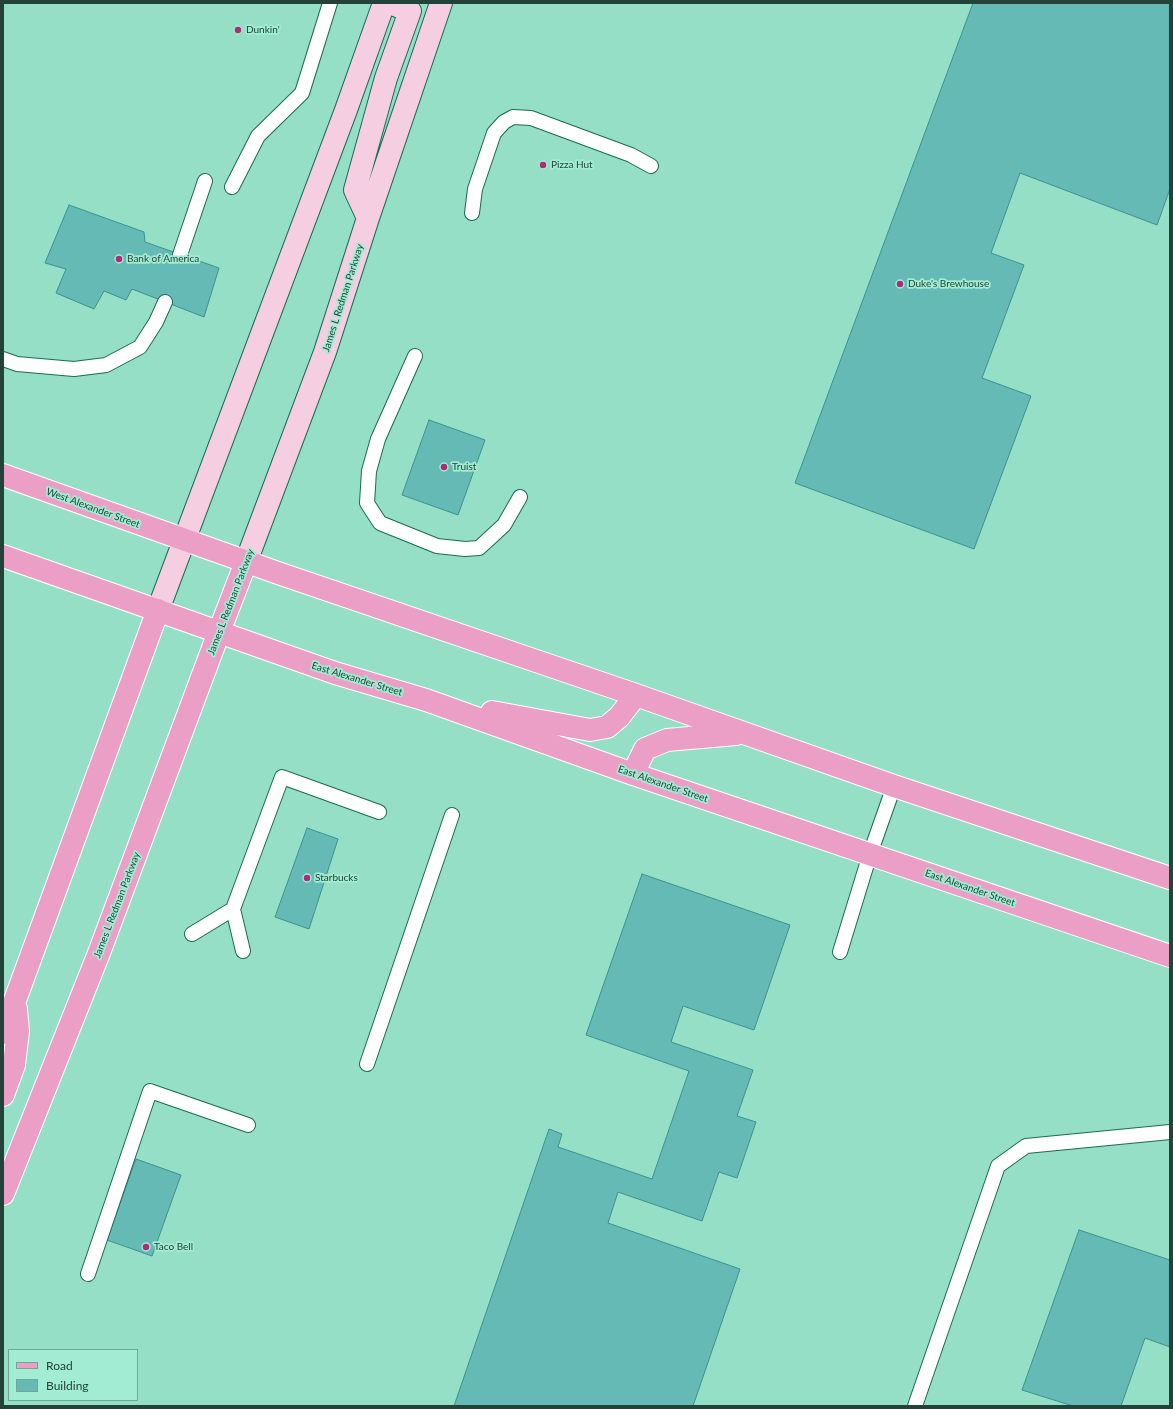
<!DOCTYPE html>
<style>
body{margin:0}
#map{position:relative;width:1173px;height:1409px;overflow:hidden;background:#94dfc5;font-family:Lato,sans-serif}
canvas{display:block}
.frame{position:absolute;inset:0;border:4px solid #234338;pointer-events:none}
.legend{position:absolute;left:8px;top:1349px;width:130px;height:52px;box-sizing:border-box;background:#a1ecd2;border:1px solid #6fa894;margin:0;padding:5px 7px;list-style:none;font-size:12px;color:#234338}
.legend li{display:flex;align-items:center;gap:8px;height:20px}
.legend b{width:20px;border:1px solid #6fa894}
</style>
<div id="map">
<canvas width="1173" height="1409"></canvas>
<div class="frame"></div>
<ul class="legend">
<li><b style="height:5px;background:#eb9ec6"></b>Road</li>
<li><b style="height:11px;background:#65bab5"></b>Building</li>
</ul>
</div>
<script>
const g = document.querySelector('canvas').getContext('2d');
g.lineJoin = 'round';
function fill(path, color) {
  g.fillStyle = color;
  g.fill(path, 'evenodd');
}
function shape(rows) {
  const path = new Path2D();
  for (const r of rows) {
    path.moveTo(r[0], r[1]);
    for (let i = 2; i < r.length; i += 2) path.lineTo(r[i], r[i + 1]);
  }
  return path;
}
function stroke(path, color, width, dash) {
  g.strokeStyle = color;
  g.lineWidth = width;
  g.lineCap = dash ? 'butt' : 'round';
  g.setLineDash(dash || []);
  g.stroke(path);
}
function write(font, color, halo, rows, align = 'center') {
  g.font = font + ' Lato,sans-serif';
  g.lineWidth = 3.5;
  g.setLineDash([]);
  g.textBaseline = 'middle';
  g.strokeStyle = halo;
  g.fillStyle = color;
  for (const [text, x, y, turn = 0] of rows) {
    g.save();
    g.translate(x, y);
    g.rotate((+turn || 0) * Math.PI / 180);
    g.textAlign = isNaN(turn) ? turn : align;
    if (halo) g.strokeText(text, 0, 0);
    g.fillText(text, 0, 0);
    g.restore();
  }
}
const building = shape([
 [973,3,1170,3,1170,189,1157,225,1020,173,991,253,1024,265,982,378,1031,396,974,549,795,483,973,3],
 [69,205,144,232,145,242,219,268,204,317,132,289,126,300,104,291,94,309,56,293,66,269,45,263,69,205],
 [429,420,485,440,458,515,402,495,429,420],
 [307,828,338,839,309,929,275,917,307,828],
 [642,874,790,925,754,1030,683,1006,671,1042,753,1070,737,1116,756,1122,737,1178,719,1172,702,1221,618,1192,608,1223,740,1269,693,1406,454,1406,549,1129,562,1134,558,1147,652,1179,689,1071,586,1035,642,874],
 [136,1159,181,1175,152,1256,107,1240,136,1159],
 [1079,1230,1170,1260,1170,1347,1145,1338,1121,1406,1073,1406,1022,1390,1079,1230]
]);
fill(building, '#65bab5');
stroke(building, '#3b938e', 1);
const service = shape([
 [232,187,258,136,302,93,330,3],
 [472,213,475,189,494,133,504,122,513,117,531,118,631,155,651,166],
 [180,255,205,181],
 [415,356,378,439,369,471,367,503,380,523,437,546,465,549,479,548,504,525,520,497],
 [3,359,17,364,74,369,106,365,140,347,156,322,165,302],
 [192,934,233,909],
 [243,951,233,909,282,777,379,812],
 [840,952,870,854,894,786],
 [367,1064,452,815],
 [88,1274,150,1091,248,1125],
 [915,1406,998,1166,1026,1146,1170,1132]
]);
const secondary = shape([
 [368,218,355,190,386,78,410,11,390,3],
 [246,562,325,352,368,218,441,3],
 [158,610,346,110,384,3]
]);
const primary = shape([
 [3,475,278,573,636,695,894,786,1170,878],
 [3,556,335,673,426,700,633,774,1170,956],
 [492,712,590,730,607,727,619,717,636,695],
 [633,774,645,749,667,740,736,734],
 [3,1033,158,610],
 [3,1095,14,1065,18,1031,16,1009],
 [3,1194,99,953,219,632,246,562]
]);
stroke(service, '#1b6b55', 16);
stroke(secondary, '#1b6b55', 24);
stroke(primary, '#fff', 24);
stroke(service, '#fff', 14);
stroke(secondary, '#f5cee2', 22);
stroke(primary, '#eb9ec6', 22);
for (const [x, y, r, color] of [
 [238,30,4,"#ae2b76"],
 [543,165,4,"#ae2b76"],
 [119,259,4,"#ae2b76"],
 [900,284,4,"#ae2b76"],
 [444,467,4,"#ae2b76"],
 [307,878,4,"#ae2b76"],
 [146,1247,4,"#ae2b76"]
]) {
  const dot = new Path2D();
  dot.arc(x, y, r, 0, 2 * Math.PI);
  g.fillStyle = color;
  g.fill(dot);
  stroke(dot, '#a1ecd2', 1.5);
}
write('10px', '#234338', '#a1ecd2', [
 ["Dunkin'",246,30],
 ["Pizza Hut",551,165],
 ["Bank of America",127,259],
 ["Duke's Brewhouse",908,284],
 ["Truist",452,467],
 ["Starbucks",315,878],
 ["Taco Bell",154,1247]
], 'left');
write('10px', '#234338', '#a1ecd2', [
 ["James L Redman Parkway",343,298,-72],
 ["West Alexander Street",93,508,20],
 ["James L Redman Parkway",231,602,-69],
 ["East Alexander Street",357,679,17],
 ["East Alexander Street",663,784,19],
 ["East Alexander Street",970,888,19],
 ["James L Redman Parkway",117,905,-69]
]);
</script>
